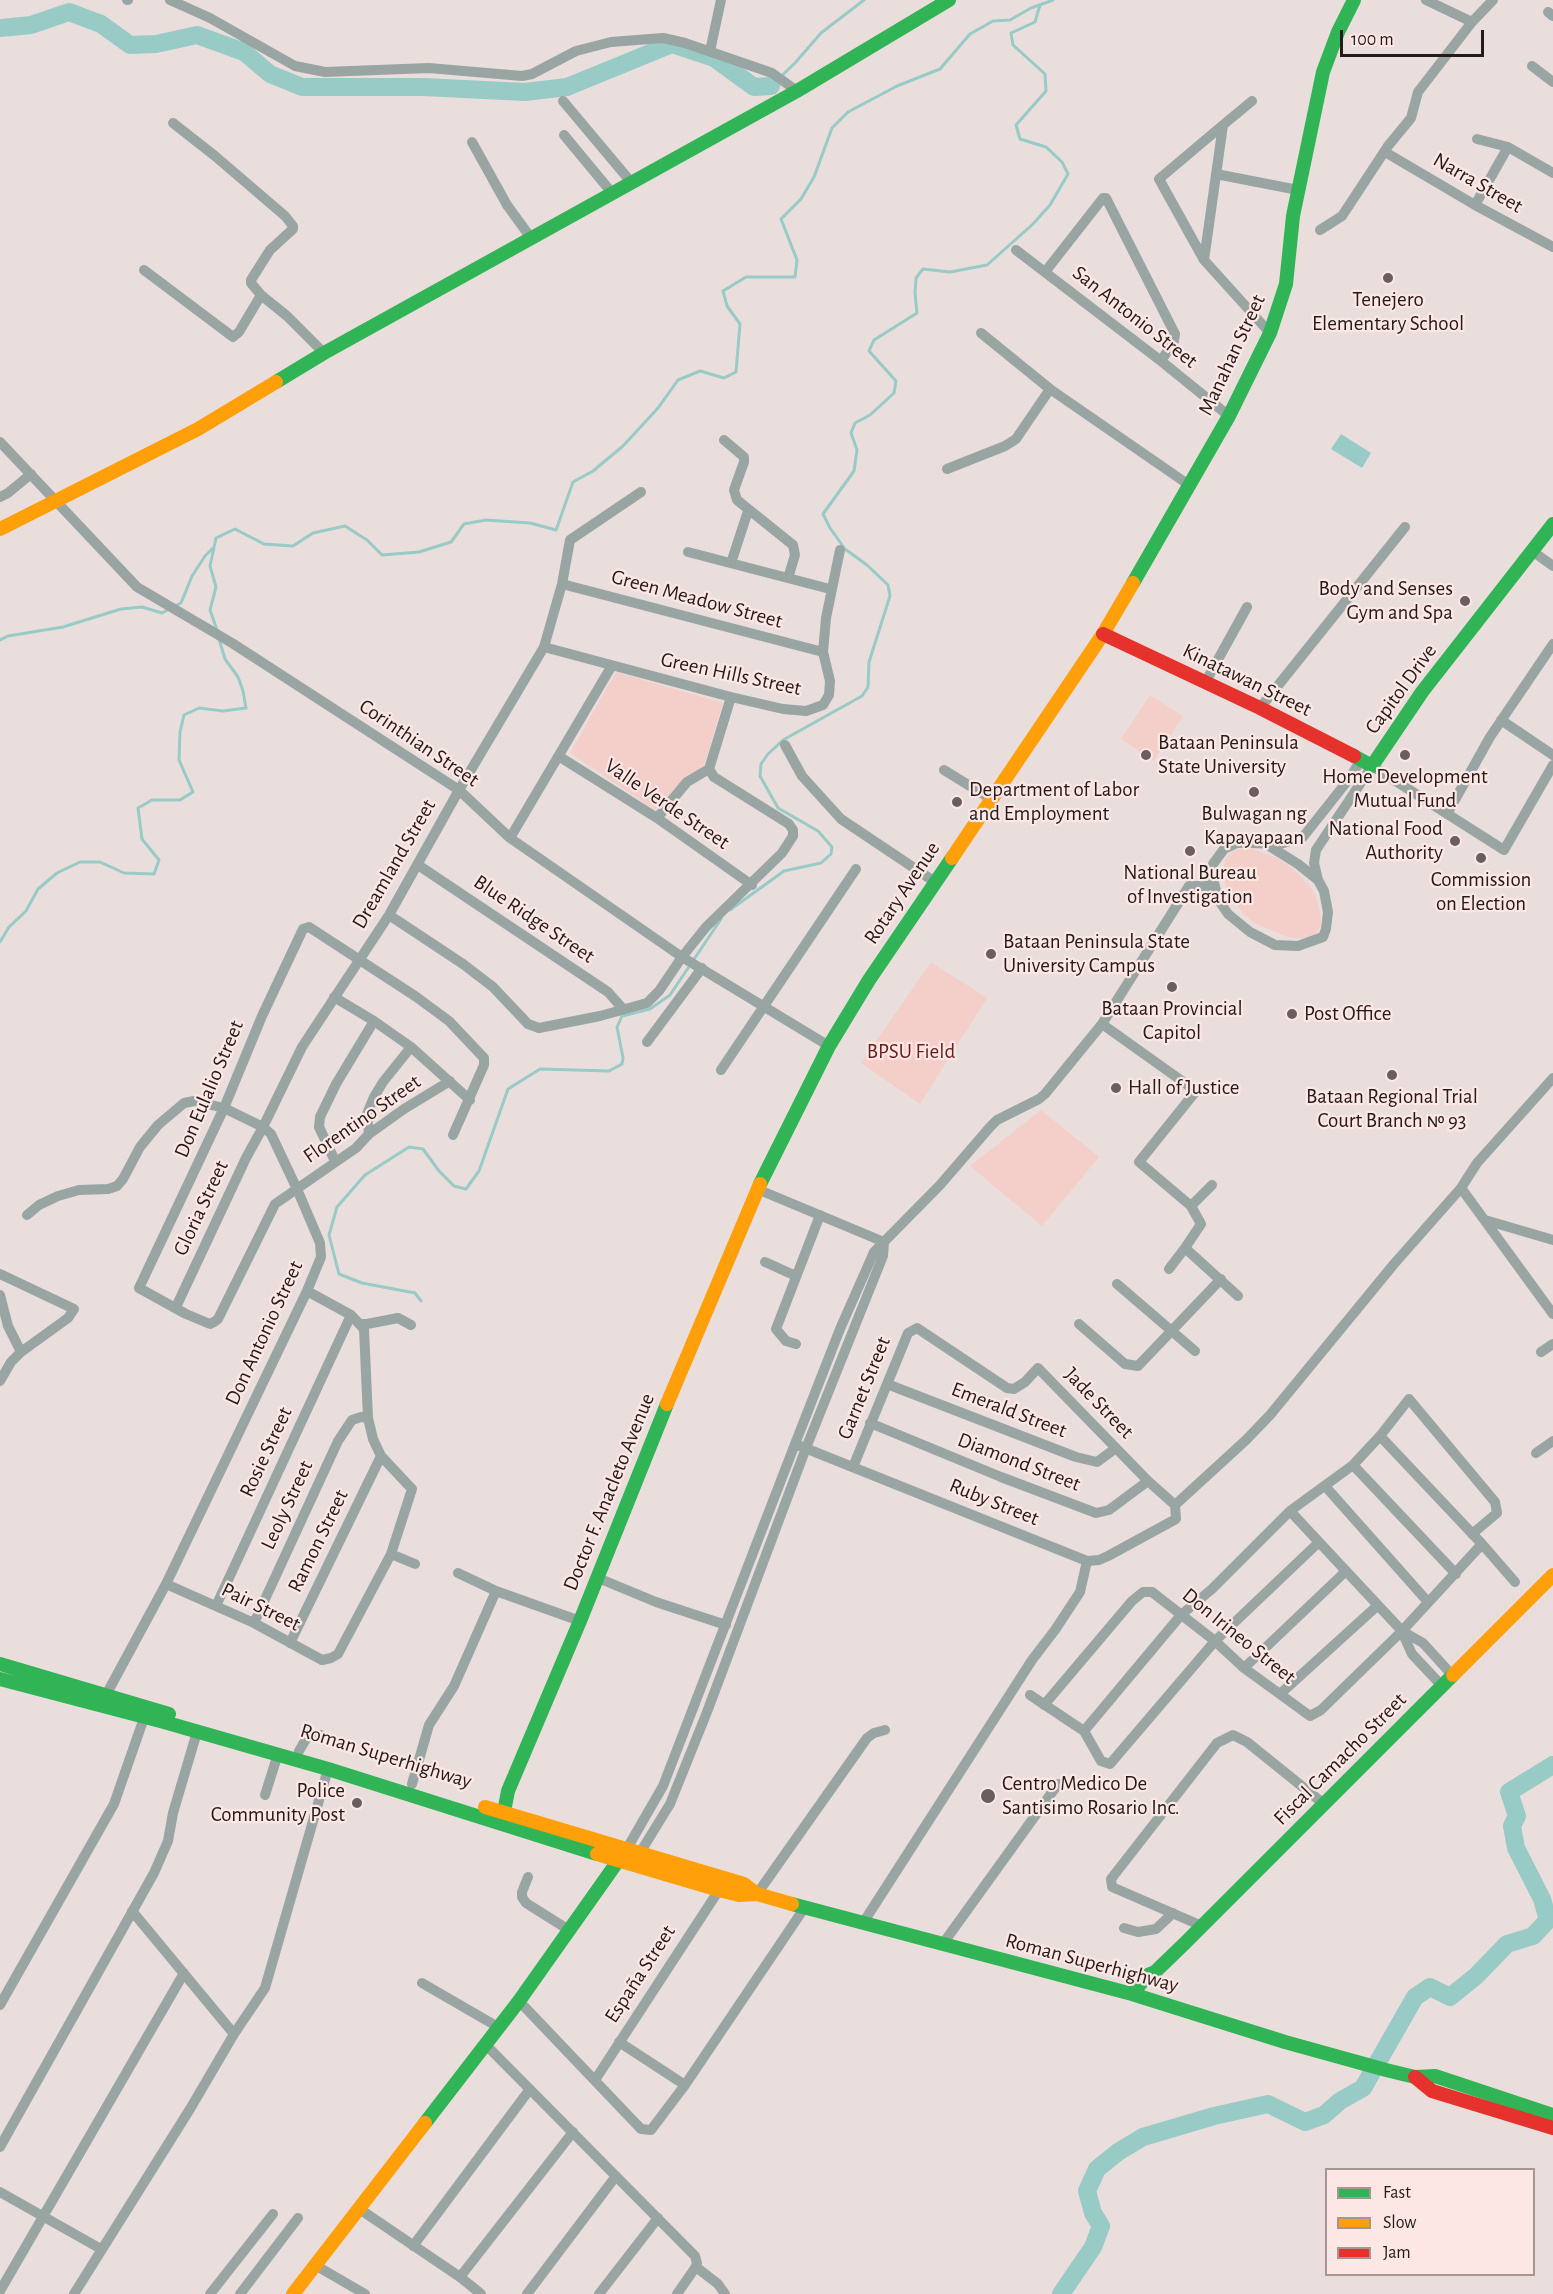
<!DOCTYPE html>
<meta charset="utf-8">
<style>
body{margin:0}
#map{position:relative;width:1553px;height:2294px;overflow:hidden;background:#eadedd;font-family:"Alegreya Sans",sans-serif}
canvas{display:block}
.legend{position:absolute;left:1325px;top:2168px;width:210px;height:108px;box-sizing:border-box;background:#fde7e4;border:2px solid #a59593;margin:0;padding:8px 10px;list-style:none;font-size:18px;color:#221b1a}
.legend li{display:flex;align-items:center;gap:12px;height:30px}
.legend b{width:30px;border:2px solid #a59593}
.scale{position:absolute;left:1340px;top:30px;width:144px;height:27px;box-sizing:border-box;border:3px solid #221b1a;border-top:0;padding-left:8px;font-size:18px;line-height:21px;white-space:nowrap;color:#221b1a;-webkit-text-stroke:4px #fde7e4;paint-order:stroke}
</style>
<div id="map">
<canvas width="1553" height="2294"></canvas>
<ul class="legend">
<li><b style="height:8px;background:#30b455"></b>Fast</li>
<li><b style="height:8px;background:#ff9f0a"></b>Slow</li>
<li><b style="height:8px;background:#e5322d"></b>Jam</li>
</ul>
<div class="scale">100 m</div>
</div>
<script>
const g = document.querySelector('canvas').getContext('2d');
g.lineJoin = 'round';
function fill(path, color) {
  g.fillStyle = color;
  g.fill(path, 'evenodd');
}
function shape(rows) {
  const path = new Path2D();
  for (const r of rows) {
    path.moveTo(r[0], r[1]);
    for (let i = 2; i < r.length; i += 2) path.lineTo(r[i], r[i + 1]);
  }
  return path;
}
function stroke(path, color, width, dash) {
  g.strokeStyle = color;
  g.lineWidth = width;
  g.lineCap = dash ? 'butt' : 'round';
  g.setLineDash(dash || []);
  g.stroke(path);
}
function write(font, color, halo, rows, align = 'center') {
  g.font = font + ' "Alegreya Sans",sans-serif';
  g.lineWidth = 4.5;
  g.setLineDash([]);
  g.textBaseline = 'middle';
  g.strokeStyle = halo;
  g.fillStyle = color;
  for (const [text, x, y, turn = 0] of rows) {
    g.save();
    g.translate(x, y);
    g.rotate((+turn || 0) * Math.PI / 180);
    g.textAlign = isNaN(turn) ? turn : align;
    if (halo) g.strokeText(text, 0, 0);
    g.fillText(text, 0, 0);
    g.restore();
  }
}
fill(shape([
 [616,672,723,703,704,765,655,810,570,753],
 [1150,695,1183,716,1154,761,1121,739],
 [1250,848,1277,858,1292,868,1307,883,1314,892,1320,911,1321,924,1317,933,1307,939,1288,937,1256,924,1243,914,1226,887,1223,871,1225,859,1234,850],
 [931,962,987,998,920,1104,861,1063],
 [1041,1110,1099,1157,1042,1226,970,1166]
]), '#f4cec9');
fill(shape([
 [1341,434,1371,453,1362,468,1331,449]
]), '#98cac6');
stroke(shape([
 [771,86,795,63,821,33,864,0],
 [175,606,181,603,192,576,205,556,213,548],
 [217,630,210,610,216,587,210,566,216,538,235,529,264,544,293,546,313,533,345,526,367,540,382,555,419,552,451,542,464,524,486,520,530,523,556,530,573,482,593,471,623,446,658,408,678,380,700,371,724,378,736,372,740,324,727,306,723,291,746,277,795,277,797,260,781,219,801,199,814,177,832,128,848,112,897,86,940,69,970,34,993,21,1010,20,1031,8,1053,0],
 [0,640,8,636,63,627,121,609,142,607,162,613,169,609],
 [730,910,784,871,821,863,831,854,832,847,818,831,778,808,760,776,761,764,768,754,783,740,862,696,868,687,869,662,890,596,888,585,867,565,845,549,830,528,823,514,854,471,857,450,851,433,855,423,870,415,894,393,896,381,869,351,874,340,917,313,915,293,916,278,923,269,950,272,987,265,1033,224,1050,205,1068,174,1062,162,1046,147,1020,139,1016,125,1046,91,1045,74,1013,45,1011,33,1035,22,1040,5],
 [0,942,9,927,26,911,38,889,57,873,80,862,100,862,124,873,154,874,159,860,142,839,138,808,152,800,180,800,193,792,179,760,180,732,184,715,199,708,223,711,246,708,243,691,238,677,225,659,219,639],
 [421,1301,415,1293,362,1283,339,1274,329,1235,337,1207,365,1175,409,1147,423,1149,439,1171,454,1186,466,1189,479,1171,508,1089,540,1069,609,1071,622,1064,623,1058,617,1027,622,1016,650,1009,670,995,721,919]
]), '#98cac6', 3);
stroke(shape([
 [0,28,31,25,69,12,101,24,130,45,156,44,197,35,244,52,270,74,302,87,423,87,525,92,567,87,672,44,714,58,754,87,771,86],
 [1061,2294,1093,2247,1101,2226,1093,2213,1087,2191,1097,2169,1118,2152,1143,2137,1214,2116,1268,2104,1305,2122,1324,2115,1340,2101,1363,2088,1415,1997,1430,1987,1450,1997,1476,1976,1507,1944,1533,1936,1548,1920,1542,1899,1516,1848,1512,1826,1517,1816,1509,1792,1553,1765]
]), '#98cac6', 18);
stroke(shape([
 [127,0,128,0],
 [170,0,210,18,295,66,325,72,429,68,522,76,532,74,576,51,611,42,663,38,685,43,772,73,797,91],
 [1426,0,1472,22],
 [1548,12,1553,16],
 [710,51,721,0],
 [1532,66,1553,82],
 [563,101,631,182],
 [173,123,215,156,285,216,293,226,293,229,270,250,251,280,251,283,261,295],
 [1223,125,1252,101],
 [564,135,612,193],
 [1477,139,1508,147],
 [472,142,507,205,531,238],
 [1385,152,1475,205,1553,247],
 [1216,174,1298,190],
 [1475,205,1508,147,1553,173],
 [1320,230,1342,216,1388,146,1411,118,1418,92,1472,22,1493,0],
 [1016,250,1161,361,1229,416],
 [1204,260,1159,179,1223,125,1204,260,1270,333],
 [144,270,233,337,239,332,261,295,287,316,324,353],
 [1045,272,1103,198,1106,198,1175,334,1174,341,1161,361],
 [981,333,1050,389],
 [724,440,744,457,744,462,734,490,737,500,793,545,795,555,788,578],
 [0,442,137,587,232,643,459,790,510,838,682,957,829,1046],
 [947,469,1005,446,1016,439,1050,389,1189,485],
 [0,497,8,493,31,474],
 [1532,551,1553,566],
 [688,552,830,589],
 [731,563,748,511],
 [562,584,823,652],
 [544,647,731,697,783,709,806,711,823,705,829,695,830,681,823,652,826,618,840,550],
 [1205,683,1247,607],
 [1260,708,1405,527],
 [1501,720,1553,755],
 [785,745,802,776,841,819,935,882],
 [560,757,657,818,752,885],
 [944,770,991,799],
 [1447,814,1490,737,1553,644],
 [657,818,687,782,709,769],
 [510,838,611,667],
 [1266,844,1298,864,1318,880,1324,891,1328,912,1326,929,1323,937,1298,946,1275,945,1250,932,1228,914,1218,899,1212,874,1213,864,1224,849,1237,843,1251,843,1280,844,1303,837,1349,779,1361,760],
 [418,865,608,992,623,1009],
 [1318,880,1314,863,1316,850,1372,766,1504,850,1553,765],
 [389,915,463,964,493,987,528,1024,539,1028,600,1016,647,1003,659,991,682,957,706,927,782,853,793,836,793,830,789,824,714,777,709,769,731,697],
 [334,997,374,1021,411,1047,470,1100],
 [1102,1024,1196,1091,1139,1162,1191,1206,1201,1224,1185,1248,1238,1296],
 [647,1042,702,968],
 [721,1070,856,869],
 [450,1081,404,1109,369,1134,356,1148,275,1204,218,1319,214,1322,210,1324,186,1314,139,1288,224,1108,262,1016,303,929,309,927,415,996,449,1021,484,1058,484,1065,453,1135],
 [369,1134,367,1114,374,1097,383,1082,411,1047],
 [335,1161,319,1127,320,1117,336,1084,374,1021],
 [1461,1188,1553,1314],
 [757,1189,884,1242],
 [1191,1206,1212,1185],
 [27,1215,39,1205,58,1196,79,1190,108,1189,117,1186,123,1179,140,1147,158,1125,184,1103,194,1101,224,1108,263,1127,271,1134,297,1189,320,1243,321,1257,307,1291,166,1584,106,1695],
 [1485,1220,1553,1240],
 [765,1262,796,1276],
 [1169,1269,1185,1248],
 [0,1274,74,1309,68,1318,21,1352,11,1362,0,1381],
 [1117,1284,1195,1351],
 [0,1295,8,1326,21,1352],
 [176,1307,246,1158,263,1127,302,1047,389,915,459,790,544,647,562,584,570,540,641,492],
 [361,1324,367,1324,398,1318,411,1325],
 [1079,1324,1125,1364,1138,1366,1221,1279],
 [796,1344,786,1341,776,1329,820,1215],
 [1541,1352,1553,1344],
 [887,1384,1076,1457,1097,1462,1116,1448],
 [870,1423,1001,1477,1096,1513,1109,1510,1148,1481],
 [1380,1436,1482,1544,1515,1582],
 [795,1444,1087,1561,1099,1560,1108,1556,1176,1519,1175,1505,1148,1481,1038,1368,1025,1382,1014,1389,1007,1388,917,1328,908,1333,853,1467],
 [1536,1453,1553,1441],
 [1353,1465,1456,1574],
 [1325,1486,1428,1602],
 [1175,1505,1246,1440,1270,1415,1394,1264,1461,1188,1477,1163,1553,1078],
 [1290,1511,1402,1631,1423,1643,1453,1676],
 [391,1554,415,1564],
 [458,1573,496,1591,580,1621],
 [598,1578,656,1602,726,1625],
 [166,1584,254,1623,322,1660,331,1658,338,1654,391,1554,412,1489,381,1456,373,1439,368,1418,364,1329,351,1315,307,1291],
 [216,1606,351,1315],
 [254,1623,338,1441,352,1420,361,1417,368,1418],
 [1402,1632,1412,1654,1443,1687],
 [290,1643,381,1456],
 [1244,1668,1345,1572],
 [1280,1694,1377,1606],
 [1030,1695,1084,1731,1101,1761,1110,1764,1215,1641,1318,1543],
 [1044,1705,1132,1601,1143,1592,1152,1592,1215,1641,1244,1668,1310,1716,1321,1710,1402,1631,1482,1544],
 [1084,1731,1181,1615,1212,1589,1290,1511,1353,1465,1380,1436,1409,1399,1495,1502,1497,1513,1472,1534],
 [299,1751,309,1734,321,1735],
 [412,1784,429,1725,454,1686,496,1591],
 [265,1795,278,1754],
 [625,1852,663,1786,795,1444,840,1329,874,1252,940,1185,990,1127,997,1120,1039,1099,1045,1094,1102,1024,1189,886,1213,886],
 [638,1856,670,1804,707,1712,806,1448,883,1256,884,1242],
 [528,1877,522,1892,522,1897,526,1903,569,1930],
 [757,1894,867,1738,874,1733,885,1730],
 [132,1911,234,2034],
 [863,1923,1032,1660,1055,1630,1080,1592,1087,1561],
 [1202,1926,1119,1890,1112,1887,1111,1879,1217,1743,1233,1735,1247,1742,1324,1804],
 [1124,1928,1138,1932,1156,1929,1173,1913],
 [942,1945,1058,1784],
 [422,1983,498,2027],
 [519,2001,641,2129,651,2130,685,2085,805,1907],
 [0,2005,114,1804,144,1718],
 [619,2042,685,2085],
 [485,2044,695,2256,697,2263,695,2268,677,2294],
 [595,2080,719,1890],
 [0,2147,154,1873,168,1841,173,1813,197,1732],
 [0,2192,101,2249],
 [358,2208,460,2277,481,2294],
 [413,2246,530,2089],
 [315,2265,365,2294],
 [696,2267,718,2284,725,2294],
 [460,2277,573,2132],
 [0,2291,184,1973],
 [74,2294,190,2109,234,2034,265,1988,328,1769],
 [210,2294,273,2214],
 [240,2294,298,2218],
 [527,2294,616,2176],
 [599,2294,658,2218]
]), '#99a5a3', 10);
stroke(shape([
 [276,382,324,353,797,91,949,0],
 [1133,583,1229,416,1270,333,1286,284,1293,216,1323,72,1338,32,1354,0],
 [1354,756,1372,766,1422,692,1553,524],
 [760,1184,829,1046,869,980,952,858],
 [0,1664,169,1714],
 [0,1679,164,1722,328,1769,597,1854],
 [502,1822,508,1791,580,1621,667,1404],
 [792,1904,1132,1994,1285,2042,1386,2070,1415,2077,1435,2076,1553,2115],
 [1132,1994,1148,1975,1155,1972,1185,1943,1453,1675],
 [425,2123,519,2001,618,1861]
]), '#30b455', 14);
stroke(shape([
 [0,529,198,429,276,382],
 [952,858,1103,634,1133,583],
 [667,1404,760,1184],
 [1453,1675,1553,1575],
 [485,1807,744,1884,757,1894],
 [597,1854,719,1890,739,1895,757,1894,792,1904],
 [293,2294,425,2123]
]), '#ff9f0a', 14);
stroke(shape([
 [1103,634,1260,708,1354,756],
 [1415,2077,1432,2091,1553,2128]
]), '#e5322d', 14);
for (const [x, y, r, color] of [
 [1388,278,6,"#685f5e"],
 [1465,601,6,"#685f5e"],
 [1146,755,6,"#685f5e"],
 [1405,755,6,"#685f5e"],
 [1254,792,6,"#685f5e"],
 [957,802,6,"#685f5e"],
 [1455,841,6,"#685f5e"],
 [1190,851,6,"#685f5e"],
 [1481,858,6,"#685f5e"],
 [991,954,6,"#685f5e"],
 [1172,987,6,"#685f5e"],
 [1292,1014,6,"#685f5e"],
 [1392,1075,6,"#685f5e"],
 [1116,1088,6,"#685f5e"],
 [988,1796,8,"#685f5e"],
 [357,1803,6,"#685f5e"]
]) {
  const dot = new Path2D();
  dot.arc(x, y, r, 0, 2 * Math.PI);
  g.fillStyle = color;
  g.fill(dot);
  stroke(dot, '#fde7e4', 2);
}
write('21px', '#221b1a', '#fde7e4', [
 ["Narra Street",1478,183,30],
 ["San Antonio Street",1135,317,38],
 ["Manahan Street",1232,355,-65],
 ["Green Meadow Street",697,599,15],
 ["Green Hills Street",731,674,12],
 ["Kinatawan Street",1247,680,26],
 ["Capitol Drive",1401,689,-54],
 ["Corinthian Street",419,743,34],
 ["Valle Verde Street",667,804,34],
 ["Dreamland Street",394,864,-60],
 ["Rotary Avenue",902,893,-56],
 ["Blue Ridge Street",534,919,34],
 ["Don Eulalio Street",209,1089,-67],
 ["Florentino Street",362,1119,-35],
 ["Gloria Street",201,1208,-65],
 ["Don Antonio Street",264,1333,-65],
 ["Garnet Street",864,1388,-68],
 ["Jade Street",1099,1403,46],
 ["Emerald Street",1009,1410,21],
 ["Rosie Street",266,1452,-65],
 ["Diamond Street",1019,1462,21],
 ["Doctor F. Anacleto Avenue",609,1492,-68],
 ["Ruby Street",994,1502,22],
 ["Leoly Street",287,1505,-65],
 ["Ramon Street",318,1541,-64],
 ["Pair Street",261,1607,26],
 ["Don Irineo Street",1239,1636,39],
 ["Roman Superhighway",386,1756,17],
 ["Fiscal Camacho Street",1340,1759,-45],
 ["Roman Superhighway",1092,1963,15],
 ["España Street",640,1974,-57]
]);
write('21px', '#221b1a', '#fde7e4', [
 ["Tenejero",1388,300],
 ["Elementary School",1388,324],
 ["Body and Senses",1453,589,"right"],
 ["Gym and Spa",1453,613,"right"],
 ["Bataan Peninsula",1158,743,"left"],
 ["State University",1158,767,"left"],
 ["Home Development",1405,777],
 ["Mutual Fund",1405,801],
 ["Department of Labor",969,790,"left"],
 ["and Employment",969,814,"left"],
 ["Bulwagan ng",1254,814],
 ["Kapayapaan",1254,838],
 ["National Food",1443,829,"right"],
 ["Authority",1443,853,"right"],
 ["National Bureau",1190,873],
 ["of Investigation",1190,897],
 ["Commission",1481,880],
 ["on Election",1481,904],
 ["Bataan Peninsula State",1003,942,"left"],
 ["University Campus",1003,966,"left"],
 ["Bataan Provincial",1172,1009],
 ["Capitol",1172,1033],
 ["Post Office",1304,1014,"left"],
 ["Hall of Justice",1128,1088,"left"],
 ["Bataan Regional Trial",1392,1097],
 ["Court Branch № 93",1392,1121],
 ["Centro Medico De",1002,1784,"left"],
 ["Santisimo Rosario Inc.",1002,1808,"left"],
 ["Police",345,1791,"right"],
 ["Community Post",345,1815,"right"]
]);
write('21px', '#681d18', '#fde7e4', [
 ["BPSU Field",911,1052]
]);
</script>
